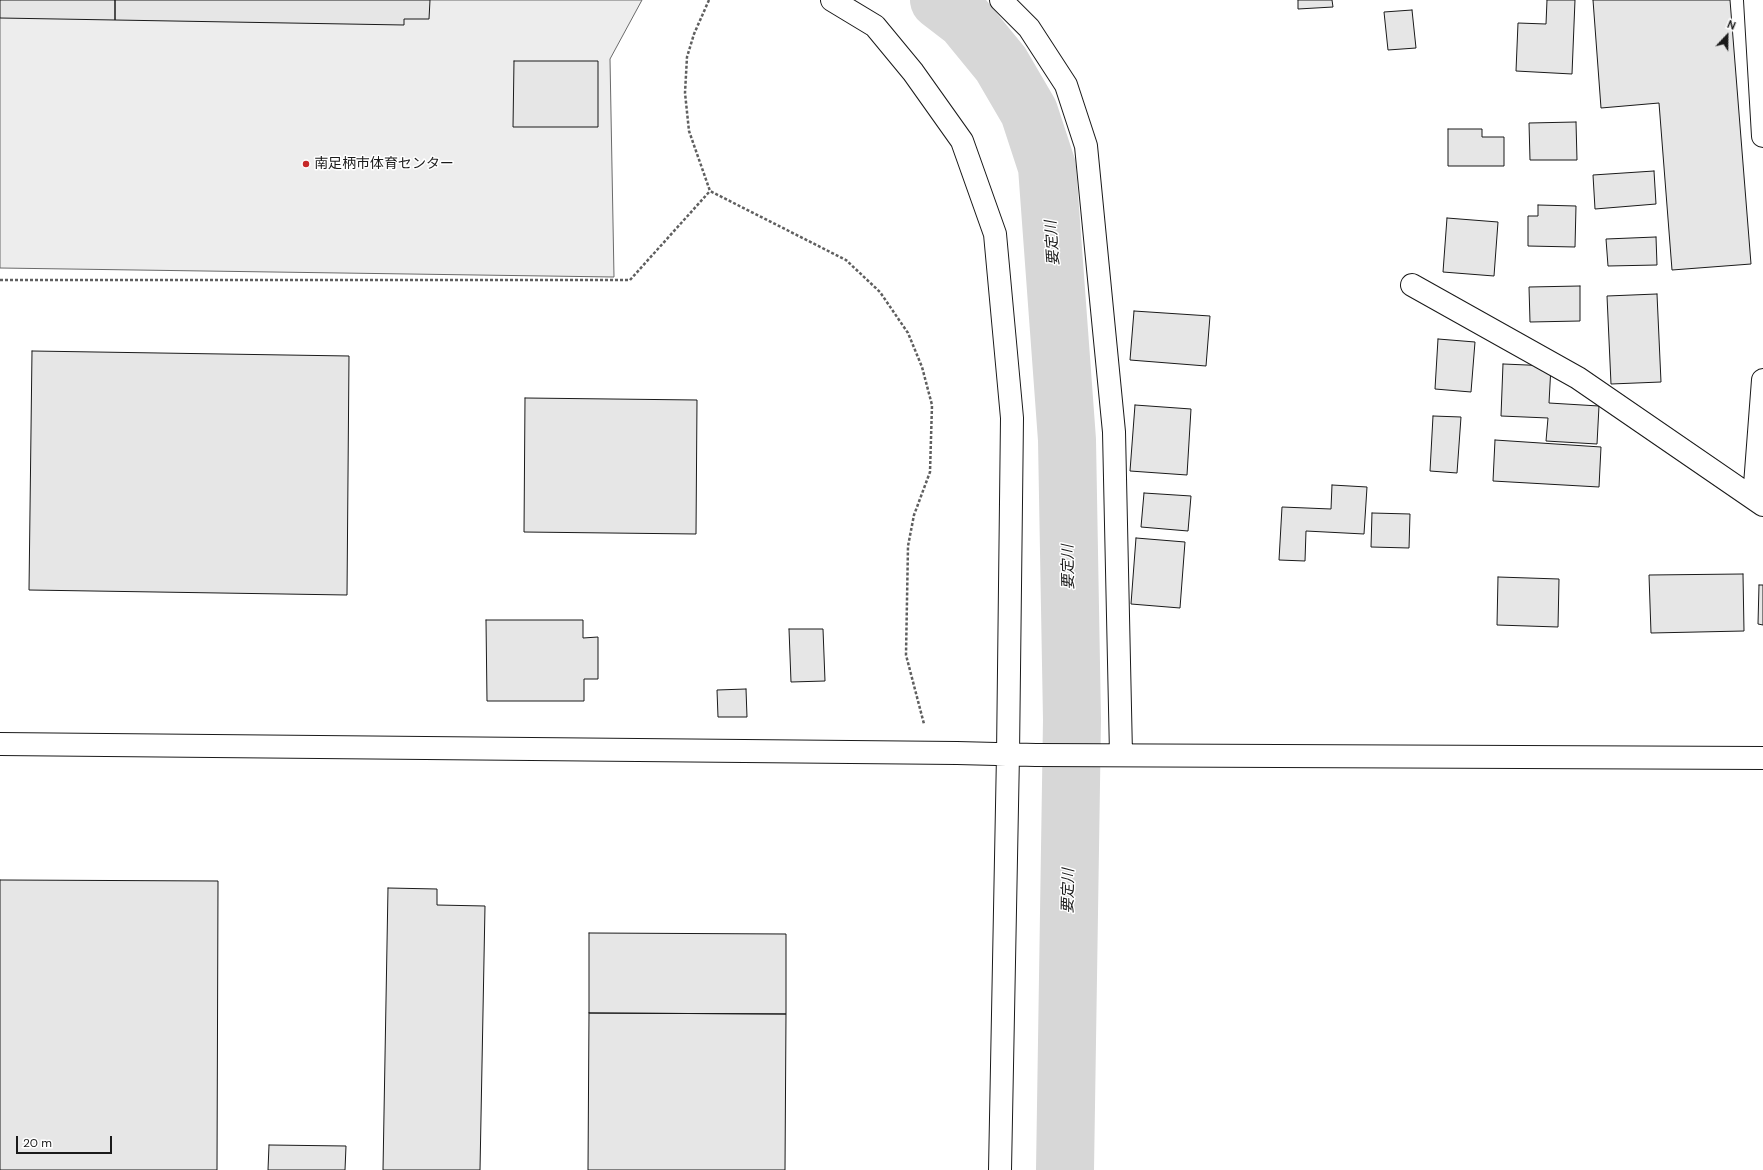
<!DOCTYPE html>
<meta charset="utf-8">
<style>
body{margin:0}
#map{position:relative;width:1763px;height:1170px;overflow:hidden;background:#fff;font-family:"DM Sans",sans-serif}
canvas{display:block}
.north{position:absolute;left:1707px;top:16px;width:40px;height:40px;-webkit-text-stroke:3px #fff;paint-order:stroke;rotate:22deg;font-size:11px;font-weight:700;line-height:16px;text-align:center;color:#1a1a1a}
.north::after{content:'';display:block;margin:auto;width:14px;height:18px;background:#1a1a1a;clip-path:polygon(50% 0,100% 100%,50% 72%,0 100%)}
.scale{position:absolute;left:16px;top:1136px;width:96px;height:18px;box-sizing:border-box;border:2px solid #1a1a1a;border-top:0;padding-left:5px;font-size:12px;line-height:14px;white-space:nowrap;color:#1a1a1a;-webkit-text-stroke:3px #fff;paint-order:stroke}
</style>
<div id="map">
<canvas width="1763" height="1170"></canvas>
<div class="north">N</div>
<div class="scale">20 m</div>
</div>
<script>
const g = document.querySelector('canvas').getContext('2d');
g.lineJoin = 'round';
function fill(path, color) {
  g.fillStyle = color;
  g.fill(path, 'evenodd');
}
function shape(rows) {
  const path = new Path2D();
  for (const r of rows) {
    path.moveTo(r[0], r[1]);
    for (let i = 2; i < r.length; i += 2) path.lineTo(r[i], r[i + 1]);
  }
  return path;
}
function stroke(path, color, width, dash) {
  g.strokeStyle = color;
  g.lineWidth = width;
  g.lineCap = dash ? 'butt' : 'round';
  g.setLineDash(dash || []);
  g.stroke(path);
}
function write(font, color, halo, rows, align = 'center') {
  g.font = font + ' "DM Sans","Noto Sans JP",sans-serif';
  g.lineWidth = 3;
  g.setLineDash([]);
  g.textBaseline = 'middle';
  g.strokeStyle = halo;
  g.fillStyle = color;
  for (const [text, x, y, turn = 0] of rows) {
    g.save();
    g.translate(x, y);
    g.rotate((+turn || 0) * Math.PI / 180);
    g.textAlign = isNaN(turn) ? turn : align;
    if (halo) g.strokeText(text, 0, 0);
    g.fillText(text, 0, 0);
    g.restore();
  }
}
const built = shape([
 [0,0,642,0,610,59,614,277,0,268,0,0]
]);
fill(built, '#ededed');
stroke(built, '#6a6a6a', 1);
stroke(shape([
 [939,0,965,20,1001,64,1029,112,1047,167,1067,440,1072,720,1065,1170]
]), '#d7d7d7', 58);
const building = shape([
 [0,0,115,0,115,20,0,18,0,0],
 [115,0,430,0,429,19,404,19,404,25,115,20,115,0],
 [1298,0,1332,0,1333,7,1298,9,1298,0],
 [1547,0,1575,0,1572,74,1516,71,1518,23,1546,24,1547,0],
 [1593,0,1730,0,1751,264,1672,270,1659,103,1601,108,1593,0],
 [1412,10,1416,48,1388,50,1384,12,1412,10],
 [514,61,598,61,598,127,513,127,514,61],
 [1576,122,1577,160,1530,160,1529,123,1576,122],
 [1448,129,1482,129,1482,137,1504,137,1504,166,1448,166,1448,129],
 [1654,171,1656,204,1595,209,1593,175,1654,171],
 [1538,205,1576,206,1575,247,1528,246,1528,216,1538,216,1538,205],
 [1447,218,1498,222,1494,276,1443,272,1447,218],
 [1656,237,1657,265,1608,266,1606,239,1656,237],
 [1580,286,1580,321,1530,322,1529,287,1580,286],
 [1657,294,1661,382,1611,384,1607,296,1657,294],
 [1134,311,1210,316,1206,366,1130,360,1134,311],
 [1438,339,1475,342,1471,392,1435,389,1438,339],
 [32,351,349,356,347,595,29,590,32,351],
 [1503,364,1551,366,1549,403,1599,406,1597,444,1546,441,1548,418,1501,416,1503,364],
 [525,398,697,400,696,534,524,532,525,398],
 [1135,405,1191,409,1187,475,1130,471,1135,405],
 [1433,416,1461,417,1457,473,1430,471,1433,416],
 [1495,440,1601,447,1599,487,1493,481,1495,440],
 [1332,485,1367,487,1364,534,1306,531,1305,561,1279,560,1282,507,1331,509,1332,485],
 [1144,493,1191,496,1188,531,1141,527,1144,493],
 [1372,513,1410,514,1409,548,1371,547,1372,513],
 [1136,538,1185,542,1180,608,1131,604,1136,538],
 [1743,574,1744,631,1651,633,1649,575,1743,574],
 [1498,577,1559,579,1558,627,1497,625,1498,577],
 [1759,585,1763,585,1763,625,1758,624,1759,585],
 [486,620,583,620,583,638,598,637,598,679,584,679,584,701,487,701,486,620],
 [789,629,823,629,825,681,791,682,789,629],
 [746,689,747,717,718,717,717,690,746,689],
 [0,880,218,881,217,1170,0,1170,0,880],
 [388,888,437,889,437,905,485,906,480,1170,383,1170,388,888],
 [589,933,786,934,786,1014,589,1013,589,933],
 [589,1013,786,1014,785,1170,588,1170,589,1013],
 [269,1145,346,1146,345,1170,268,1170,269,1145]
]);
fill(building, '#e6e6e6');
stroke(building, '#1a1a1a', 1);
const minor = shape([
 [832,0,875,26,913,72,962,141,995,234,1012,418,1008,754,1000,1170],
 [1001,0,1029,28,1066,85,1086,146,1114,432,1121,754],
 [1755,0,1763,136],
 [1412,285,1578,378,1763,505],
 [1754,498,1763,380],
 [0,744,957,753,1036,755,1763,758]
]);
stroke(minor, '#1a1a1a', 24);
stroke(shape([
 [709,0,694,34,687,57,685,93,689,131,710,191,846,260,880,292,908,333,922,367,932,405,930,472,914,515,908,546,906,655,924,724],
 [0,280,630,280,710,191]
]), '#5f5f5f', 2.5, [3, 2]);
stroke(minor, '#fff', 22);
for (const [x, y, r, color] of [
 [306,164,4,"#c62828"]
]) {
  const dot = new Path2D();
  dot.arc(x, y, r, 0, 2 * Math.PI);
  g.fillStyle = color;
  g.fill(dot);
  stroke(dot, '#fff', 1.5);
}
write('14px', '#1a1a1a', '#fff', [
 ["南足柄市体育センター",314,164]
], 'left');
write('italic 15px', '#1a1a1a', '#fff', [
 ["要定川",1053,243,-94],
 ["要定川",1069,567,-91],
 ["要定川",1069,891,-89]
]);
</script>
